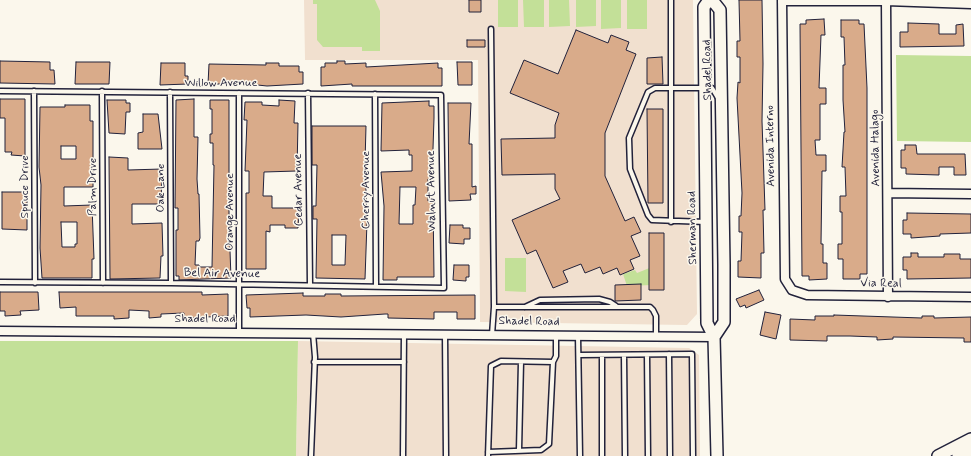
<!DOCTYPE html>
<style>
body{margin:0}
canvas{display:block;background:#fbf7ec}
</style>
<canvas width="971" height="456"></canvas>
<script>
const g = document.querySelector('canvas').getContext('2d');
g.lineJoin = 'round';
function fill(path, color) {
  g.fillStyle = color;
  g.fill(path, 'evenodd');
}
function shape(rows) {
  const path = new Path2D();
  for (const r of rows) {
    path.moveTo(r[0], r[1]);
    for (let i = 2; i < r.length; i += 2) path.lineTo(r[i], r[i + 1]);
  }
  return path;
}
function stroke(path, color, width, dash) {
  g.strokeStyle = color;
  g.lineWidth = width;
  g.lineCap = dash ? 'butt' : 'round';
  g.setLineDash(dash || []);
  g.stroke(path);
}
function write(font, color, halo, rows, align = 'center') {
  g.font = font + ' Mynerve,sans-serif';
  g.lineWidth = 3;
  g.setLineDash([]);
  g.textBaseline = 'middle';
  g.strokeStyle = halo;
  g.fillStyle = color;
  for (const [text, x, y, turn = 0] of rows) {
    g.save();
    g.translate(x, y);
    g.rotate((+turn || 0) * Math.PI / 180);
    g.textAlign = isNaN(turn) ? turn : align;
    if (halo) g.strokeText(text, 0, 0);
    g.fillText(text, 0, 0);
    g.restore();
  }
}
fill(shape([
 [304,0,693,0,697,314,687,325,480,322,478,60,305,60],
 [298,341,689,348,699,355,700,456,296,456]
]), '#f1e0cf');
fill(shape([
 [313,0,375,0,380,11,380,51,362,51,362,47,323,47,317,40,317,4,313,4],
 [498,0,518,0,518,27,498,27],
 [523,0,544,0,544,27,524,27],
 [549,0,569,0,570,26,549,27],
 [576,0,596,0,596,26,576,27],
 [601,0,621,0,621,28,601,29],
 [627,0,647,0,647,29,627,29],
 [896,55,971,56,971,142,897,141],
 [505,258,526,258,526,292,505,291],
 [652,267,652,285,627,286,623,274,635,270,637,273],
 [0,341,298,341,296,456,0,456]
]), '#c3e098');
const building = shape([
 [469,0,481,0,481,12,469,12,469,0],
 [739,0,762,0,763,64,762,121,765,210,763,210,764,253,761,253,761,278,738,277,738,261,741,261,742,232,739,232,739,216,741,216,742,193,737,98,738,82,740,83,740,57,737,57,737,41,740,41,739,0],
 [824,19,825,35,821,35,819,88,826,88,826,104,820,104,820,140,815,140,816,155,826,155,826,171,822,171,821,244,823,244,823,263,827,263,827,279,809,280,809,276,802,276,800,24,806,24,806,20,824,19],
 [841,20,859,20,859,24,864,24,867,88,867,274,860,274,860,279,843,279,843,259,838,259,838,244,842,244,842,212,840,212,840,196,846,196,845,167,842,167,844,132,845,132,843,100,843,65,845,65,844,37,841,37,841,20],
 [908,23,939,24,939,34,956,34,956,25,963,24,964,46,900,47,900,32,908,32,908,23],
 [576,30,608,43,611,35,629,42,626,50,636,54,605,133,605,176,625,221,634,217,641,232,631,236,640,256,630,260,634,269,620,275,617,268,603,274,600,267,585,273,581,264,563,271,568,282,553,288,536,250,527,254,512,220,560,199,555,189,555,174,502,175,501,139,555,138,555,125,559,113,510,93,524,60,558,74,576,30],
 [467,40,485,40,485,47,467,47,467,40],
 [662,57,663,84,647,84,647,58,662,57],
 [0,61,50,62,50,70,54,70,55,84,0,83,0,61],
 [337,61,345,61,345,64,366,63,366,67,438,63,438,68,442,68,442,86,352,86,352,84,321,86,321,67,325,67,325,63,337,63,337,61],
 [76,62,110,62,109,84,75,84,76,62],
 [457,62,472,62,472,85,458,85,457,62],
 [161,63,185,63,185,76,188,76,188,84,160,85,161,63],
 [266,63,279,63,279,66,299,66,299,72,303,72,303,84,267,86,248,84,208,84,209,64,266,65,266,63],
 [0,99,25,99,25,156,11,155,12,152,5,152,5,118,0,118,0,99],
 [194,99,194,137,198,137,197,179,198,194,199,194,200,238,199,241,196,241,195,265,199,265,199,267,212,267,214,165,213,165,213,143,210,143,210,134,212,134,212,109,210,109,210,100,229,100,229,224,231,278,179,280,179,276,176,276,176,230,178,230,178,208,175,208,176,100,194,99],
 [107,100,126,100,126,103,130,103,130,112,126,112,125,134,109,133,107,100],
 [279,100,295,101,294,123,298,123,297,171,264,172,263,196,272,196,272,208,299,208,298,228,285,228,285,225,270,225,270,232,266,231,266,269,246,269,246,193,249,193,249,171,245,171,247,120,244,120,245,102,262,102,262,105,279,106,279,100],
 [429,101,429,106,434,106,434,118,432,179,428,179,428,201,433,201,434,277,397,277,397,280,383,280,384,206,381,172,412,171,412,155,409,155,409,150,381,151,382,103,429,101],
 [400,187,416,187,415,205,413,205,413,224,399,224,400,187],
 [448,103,471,103,469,144,472,144,472,187,476,186,476,194,470,194,471,200,449,201,448,103],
 [65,105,90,105,90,121,93,121,93,187,64,187,64,206,92,205,94,259,92,259,92,278,42,278,40,248,41,185,39,167,40,107,65,107,65,105],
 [61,146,76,146,76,159,61,159,61,146],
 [61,222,77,222,77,244,75,244,75,247,62,247,61,222],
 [647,109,663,109,663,203,648,203,647,109],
 [143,114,158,114,162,149,138,149,138,133,143,132,143,114],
 [312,126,366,126,365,163,367,222,365,279,316,278,317,219,313,219,313,206,316,206,317,165,312,165,312,126],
 [332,235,346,235,345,265,332,265,332,235],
 [905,145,916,145,917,154,965,154,966,175,954,175,954,167,939,167,939,175,906,174,906,168,901,168,901,150,905,150,905,145],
 [109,157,128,158,128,170,162,169,161,204,132,204,132,224,162,223,163,256,161,256,160,278,110,279,109,157],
 [2,192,27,192,27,230,2,229,2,192],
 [907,213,971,214,971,233,940,234,940,236,911,238,911,234,903,234,903,220,907,220,907,213],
 [450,225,463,225,463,228,470,228,470,239,464,239,464,244,449,243,450,225],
 [649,233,664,233,664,290,649,290,649,233],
 [911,253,918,253,918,257,944,257,944,254,960,254,960,259,971,259,971,278,907,279,907,270,903,270,903,257,911,257,911,253],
 [454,265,469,265,469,277,466,277,466,281,453,280,454,265],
 [641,284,641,300,615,301,615,285,641,284],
 [759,290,764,300,746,308,745,305,740,307,736,299,759,290],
 [0,292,38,292,39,310,20,311,21,315,5,316,5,311,0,311,0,292],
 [59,292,202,292,202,295,228,294,228,316,184,318,184,313,161,314,161,317,149,318,149,311,129,310,129,318,114,319,114,316,76,316,76,307,60,308,59,292],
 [303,293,303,296,325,296,325,294,341,294,341,296,475,295,475,319,457,319,457,312,434,312,434,319,388,318,388,314,385,314,341,317,306,315,250,317,250,308,247,308,246,295,303,293],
 [765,312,781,315,776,339,760,335,765,312],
 [834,315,922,318,922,316,934,316,934,318,971,317,971,342,964,342,964,338,893,337,893,339,877,340,877,337,850,336,827,336,827,341,790,340,790,319,815,320,815,316,834,316,834,315]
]);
fill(building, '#d9ab8a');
stroke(building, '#22223b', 1);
const lane = shape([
 [671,0,671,222],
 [491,29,494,307],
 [0,91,441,95,444,288,171,283,0,282],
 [34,91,35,283],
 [102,91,103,283],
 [170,92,171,283],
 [308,93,310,285],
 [375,94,376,286],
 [706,222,652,220,648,215,630,169,629,138,648,92,655,88,712,88,718,98],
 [525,307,540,300,599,299,610,302,616,306],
 [239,332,239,93],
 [445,334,446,456],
 [492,335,494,307,650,307,653,310,656,316,656,336],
 [578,336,580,456],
 [669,354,670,456],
 [579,355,692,354,693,456],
 [602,355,602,456],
 [624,355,625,456],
 [647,355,648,456],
 [314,362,404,362],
 [519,450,521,362],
 [488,452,541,450,549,444,553,362],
 [311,456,315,357,313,333],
 [403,456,404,334],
 [488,456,491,366,501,361,553,362,556,356,556,336]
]);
const street = shape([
 [782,0,785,279,792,290,807,295,971,297],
 [886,0,888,297],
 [782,1,886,1,971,4],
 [888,193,971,194],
 [0,331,714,337]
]);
const secondary = shape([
 [709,0,704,7,707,323,714,337,717,456],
 [712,0,720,10,724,265,724,322,714,337],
 [938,456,971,439],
 [958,456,971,450]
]);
stroke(lane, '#22223b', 7);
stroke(street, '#22223b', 11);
stroke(secondary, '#22223b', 14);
stroke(lane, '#fbf7ec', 4);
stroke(street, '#fbf7ec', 8);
stroke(secondary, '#fbf7ec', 11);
write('12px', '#22223b', '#fbf7ec', [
 ["Shadel Road",708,70,-91],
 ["Willow Avenue",221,83],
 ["Avenida Interno",771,146,-91],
 ["Avenida Halago",876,148,-91],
 ["Spruce Drive",25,187,-90],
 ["Palm Drive",93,187,-90],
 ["Oak Lane",161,188,-90],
 ["Cedar Avenue",299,190,-91],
 ["Cherry Avenue",366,190,-90],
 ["Walnut Avenue",432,191,-91],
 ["Orange Avenue",230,212,-90],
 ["Sherman Road",693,228,-91],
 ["Bel Air Avenue",222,274,1],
 ["Via Real",881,284,1],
 ["Shadel Road",205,319],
 ["Shadel Road",529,322,1]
]);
</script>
